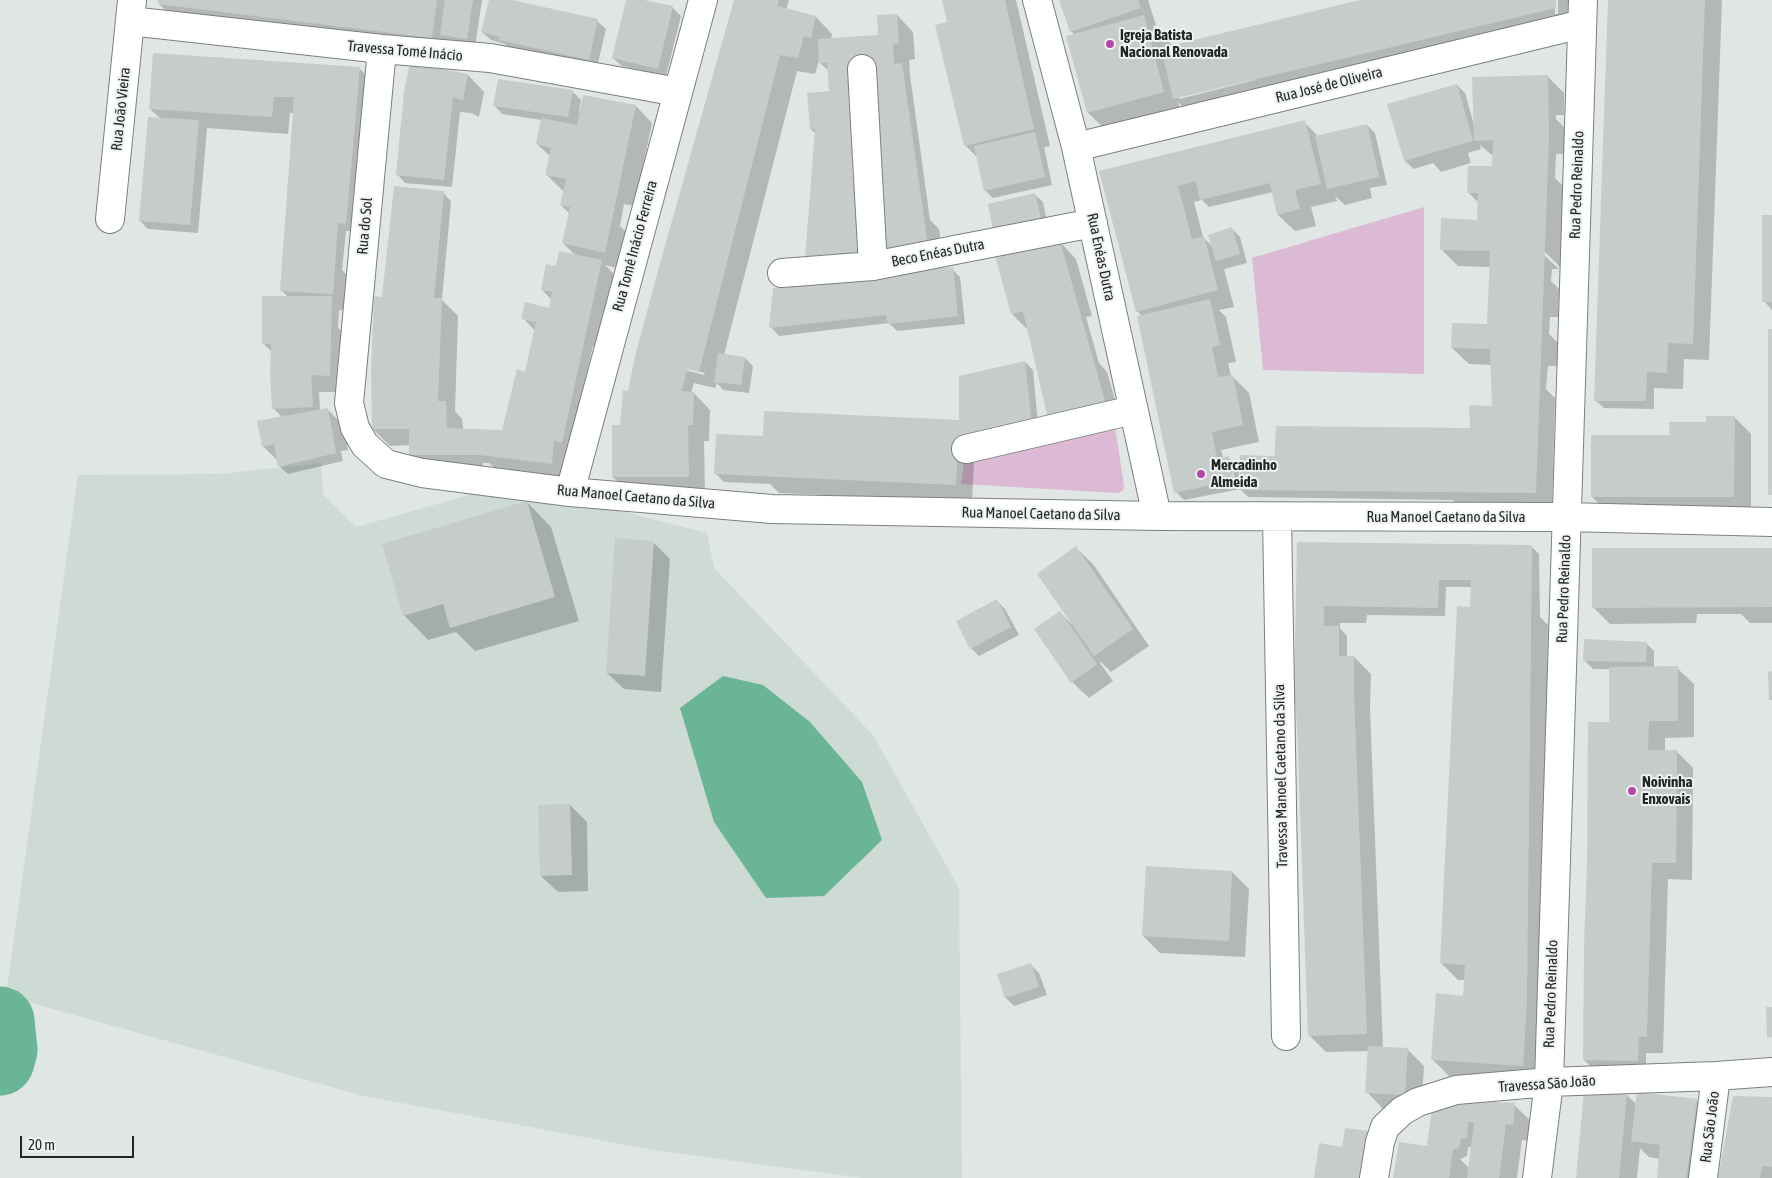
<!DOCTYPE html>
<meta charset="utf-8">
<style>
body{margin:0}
#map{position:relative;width:1772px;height:1178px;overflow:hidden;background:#e0e6e3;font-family:"Asap Condensed",sans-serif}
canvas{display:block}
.scale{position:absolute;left:20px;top:1136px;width:114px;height:22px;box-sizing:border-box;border:2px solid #242625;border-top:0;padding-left:6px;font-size:15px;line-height:18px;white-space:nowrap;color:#242625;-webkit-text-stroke:4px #edf3f0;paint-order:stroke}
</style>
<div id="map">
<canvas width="1772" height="1178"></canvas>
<div class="scale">20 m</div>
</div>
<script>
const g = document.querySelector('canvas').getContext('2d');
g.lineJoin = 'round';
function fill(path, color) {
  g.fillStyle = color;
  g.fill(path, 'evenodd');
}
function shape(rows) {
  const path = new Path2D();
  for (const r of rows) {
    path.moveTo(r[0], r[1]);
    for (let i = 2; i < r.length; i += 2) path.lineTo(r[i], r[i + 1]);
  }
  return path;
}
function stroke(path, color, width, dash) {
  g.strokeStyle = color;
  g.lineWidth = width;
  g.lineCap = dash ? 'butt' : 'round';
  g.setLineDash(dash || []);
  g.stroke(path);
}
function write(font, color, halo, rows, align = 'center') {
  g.font = font + ' "Asap Condensed",sans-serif';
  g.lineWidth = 4;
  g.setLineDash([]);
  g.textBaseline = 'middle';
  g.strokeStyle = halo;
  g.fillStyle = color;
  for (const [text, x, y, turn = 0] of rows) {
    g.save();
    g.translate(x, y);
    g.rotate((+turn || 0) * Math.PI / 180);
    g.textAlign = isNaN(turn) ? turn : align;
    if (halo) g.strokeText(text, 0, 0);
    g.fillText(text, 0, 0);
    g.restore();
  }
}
fill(shape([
 [321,463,323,494,356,527,486,490,597,505,707,533,714,568,873,735,959,888,962,1178,862,1178,653,1150,364,1096,6,996,78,475,221,474]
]), '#cedad4');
fill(shape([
 [1424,207,1424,374,1263,370,1252,258],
 [1114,420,1124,486,1123,491,1117,493,961,484,965,454]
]), '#dcbad5');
fill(shape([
 [723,676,763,685,810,722,862,782,882,840,824,896,766,898,714,822,680,708]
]), '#6ab498');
fill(shape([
 [159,0,482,0,475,47,176,20,159,4],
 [490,0,511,0,597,21,606,29,597,67,509,48,505,44,491,40,482,32],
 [627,0,639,0,673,8,681,16,666,76,622,66,613,58],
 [736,0,789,0,786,10,816,17,832,34,831,40,879,36,897,15,913,32,915,59,909,60,910,75,930,220,939,229,944,262,896,266,816,134,811,129,830,92,829,71,820,63,820,57,815,74,797,71,724,355,745,358,753,366,749,393,723,390,717,383,715,388,694,383,691,393,694,393,710,410,709,441,704,441,705,494,630,494,613,477,621,426,629,391],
 [655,360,705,373,704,375,655,362],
 [943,0,1016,0,1050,146,1044,147,1052,185,993,198,985,190,978,158,965,145,948,23],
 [1060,0,1148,0,1156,25,1153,26,1173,46,1366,0,1555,0,1555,14,1558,14,1558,0,1573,0,1573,24,1501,40,1490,30,1490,32,1308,76,1310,86,1267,97,1258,88,1183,107,1178,102,1180,109,1105,129,1088,113,1075,35,1071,31],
 [1255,78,1255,80,1179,99,1179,97],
 [1609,0,1722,0,1709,360,1684,359,1683,389,1654,388,1654,409,1604,408,1595,400],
 [359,68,376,85,354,231,346,231,342,270,351,279,349,310,339,310,338,328,347,336,346,392,319,392,320,410,327,409,344,426,348,450,341,451,343,461,288,474,279,466,278,461,263,446,282,417,273,408,272,352,263,343,288,297,281,290,295,113,290,113,288,134,207,128,198,233,148,229,140,221,161,119,150,109],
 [468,75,484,92,479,117,471,113,460,112,452,187,405,183,397,174],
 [1547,76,1564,93,1564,115,1556,115,1556,119,1565,128,1565,154,1556,154,1555,178,1564,187,1561,268,1543,250,1543,254,1559,269,1552,269,1551,281,1559,289,1558,317,1550,317,1549,334,1558,343,1557,366,1548,366,1546,389,1555,398,1552,509,1461,508,1453,500,1248,497,1240,489,1184,500,1176,492,1142,316,1137,311,1101,172,1304,122,1319,137,1367,125,1375,133,1387,185,1370,188,1372,198,1345,205,1335,196,1337,201,1311,207,1316,226,1295,231,1278,215,1273,192,1209,207,1202,200,1194,202,1203,237,1213,247,1232,229,1240,237,1247,263,1224,269,1234,307,1219,310,1226,317,1236,362,1228,363,1231,376,1232,376,1249,393,1259,442,1221,450,1223,458,1228,457,1237,465,1240,479,1241,457,1276,457,1471,429,1493,407,1492,365,1469,364,1452,348,1490,325,1490,267,1458,266,1441,249,1479,221,1479,203,1468,192,1496,168,1494,157,1480,145,1481,149,1468,153,1471,163,1441,172,1433,163,1414,169,1405,161,1457,85,1465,93,1474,125],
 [1229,465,1232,465,1236,486,1234,487],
 [572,91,581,100,579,112,636,106,652,123,634,206,624,204,620,226,629,235,621,269,605,265,618,278,603,348,593,346,577,415,568,480,498,471,489,463,483,463,483,486,442,486,410,455,410,445,390,446,373,429,383,298,443,193,451,201,442,300,458,316,455,411,462,419,463,429,503,431,526,373,535,331,523,318,550,309,552,300,542,290,556,267,576,256,563,243,570,214,561,205,564,192,547,175,551,157,537,144,542,120,502,114,494,105],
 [1034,194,1043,202,1048,227,1003,238],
 [1772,217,1772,310,1764,301],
 [1060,242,1076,259,1092,316,1086,317,1099,363,1107,372,1122,424,1012,314],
 [952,269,960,277,965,324,897,331,889,323,779,336,771,327],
 [1025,362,1033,370,1039,435,1023,439,1023,450,974,462,972,501,779,493,770,484,724,482,716,474,762,438,960,421],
 [1735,418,1751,434,1751,513,1609,513,1592,497,1671,437,1707,424],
 [527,502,551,527,579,621,475,651,456,632,428,640,404,615],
 [653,542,670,559,661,692,624,689,607,673],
 [1298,543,1531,546,1539,554,1540,617,1548,625,1543,1018,1540,1082,1449,1076,1432,1059,1465,997,1465,980,1458,980,1441,963,1472,608,1472,587,1446,587,1445,616,1367,615,1366,623,1340,623,1340,628,1347,636,1347,657,1354,657,1371,674,1370,708,1383,1048,1407,1049,1424,1066,1421,1111,1383,1109,1367,1092,1369,1051,1326,1052,1309,1035],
 [1076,548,1093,564,1149,646,1111,672,1101,662,1100,663,1113,681,1089,698,1072,682,1060,612,1071,624,1072,623],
 [1772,549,1772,623,1750,623,1741,614,1697,614,1696,623,1610,624,1593,607],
 [997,601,1005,609,1019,635,979,656,971,648],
 [1646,643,1654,651,1654,668,1677,668,1694,684,1694,737,1665,738,1665,751,1676,751,1693,768,1692,880,1668,879,1663,1053,1646,1053,1646,1069,1592,1068,1584,1060,1611,723,1610,669,1593,669,1585,661],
 [570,805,587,822,588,891,558,892,541,876],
 [1232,872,1249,889,1245,957,1160,953,1143,936],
 [1030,964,1039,973,1047,995,1014,1006,1006,998,999,975],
 [1627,1095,1637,1105,1696,1100,1713,1117,1705,1178,1658,1178,1660,1159,1649,1157,1640,1148,1637,1178,1577,1178],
 [1772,1099,1772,1178,1719,1178],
 [1514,1105,1531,1121,1529,1141,1522,1140,1517,1178,1394,1178,1431,1148,1433,1109],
 [1468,1147,1472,1147,1469,1168,1460,1159,1467,1156]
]), '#0003');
stroke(shape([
 [0,1021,3,1050,0,1061]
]), '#6ab498', 69);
fill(shape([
 [158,0,437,0,432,38,158,4],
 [445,0,473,0,467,39,440,35],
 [489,0,512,0,598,19,589,60,499,40,500,37,481,32],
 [626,0,644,0,673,6,658,69,612,58],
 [734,0,779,0,777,6,816,16,811,38,804,36,798,58,780,55,699,372,687,369,682,391,694,392,693,425,688,425,689,477,612,477,612,425,620,425,623,390,628,391,635,356,659,267],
 [942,0,1005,0,1034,129,964,146,935,25,947,22],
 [1059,0,1138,0,1141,8,1070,32],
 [1360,0,1556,0,1556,8,1173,99,1161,48],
 [1608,0,1705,0,1693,344,1668,343,1667,373,1647,372,1646,401,1594,401],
 [897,14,899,43,893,44,894,64,902,63,928,246,878,250,866,256,805,259,815,129,810,129,807,93,829,91,827,63,819,63,818,39,878,35,877,15],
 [1144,15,1164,92,1087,113,1066,36],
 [153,53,360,67,346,224,338,223,333,294,280,291,294,97,274,97,272,117,149,109],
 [410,63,468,74,463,101,453,97,444,180,396,175,404,92],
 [1548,75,1549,138,1536,493,1239,490,1240,455,1274,456,1274,463,1276,426,1470,428,1469,405,1492,406,1490,349,1451,348,1452,323,1487,324,1490,251,1440,250,1441,218,1477,220,1478,193,1467,193,1468,166,1492,166,1493,140,1474,141,1472,77],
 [498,79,573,90,568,117,493,106],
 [1457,84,1473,141,1404,161,1387,104],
 [583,95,636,105,605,253,562,243,570,207,560,205,566,179,545,175,551,148,536,144,541,118,577,125],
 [148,117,199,120,190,225,139,221],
 [1305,120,1321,184,1295,190,1300,209,1277,215,1270,183,1200,200,1196,181,1178,186,1192,239,1204,236,1218,290,1136,312,1099,171],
 [1367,124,1379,177,1327,189,1315,136],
 [1035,132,1045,177,984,191,974,146],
 [394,186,444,191,434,298,442,298,438,401,446,401,447,428,502,430,517,369,525,372,536,322,521,319,525,302,549,308,552,292,541,290,546,264,556,266,559,251,602,260,562,443,554,441,552,464,480,455,409,455,409,429,372,429,371,373,374,296,382,297],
 [1035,193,1041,219,993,230,988,204],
 [1762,215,1772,215,1772,302,1762,302],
 [1232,227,1240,254,1216,261,1208,235],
 [1060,241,1107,408,1049,423,1023,311,1011,314,995,256],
 [953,267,958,316,888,324,886,315,769,328,773,288],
 [262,296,332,296,330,376,311,375,313,407,272,409,270,375,271,344,262,344],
 [1210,299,1220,345,1212,347,1218,377,1233,375,1243,425,1212,432,1217,458,1229,456,1234,480,1174,493,1137,316],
 [1768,329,1772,329,1772,495,1768,495],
 [718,353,745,357,741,385,714,382],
 [1025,361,1032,427,958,445,956,485,714,474,716,434,763,436,764,411,959,420,959,376],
 [328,408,336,453,278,467,274,444,262,447,257,421],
 [1706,416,1735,416,1734,497,1591,497,1591,435,1670,435,1669,422,1706,422],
 [527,501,555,597,450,628,443,604,403,616,382,544],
 [615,538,654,541,645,676,606,673],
 [1297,542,1532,545,1527,1000,1523,1066,1431,1060,1436,993,1463,996,1465,965,1440,963,1457,606,1470,607,1471,580,1439,580,1438,608,1324,606,1324,626,1339,626,1339,656,1354,656,1354,691,1367,1034,1308,1036,1297,726,1294,690],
 [1076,546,1133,629,1094,656,1037,574],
 [1592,548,1772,548,1772,607,1592,608],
 [997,599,1011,627,970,649,956,621],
 [1060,611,1097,664,1071,683,1034,629],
 [1584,639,1647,642,1646,662,1583,661],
 [1678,666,1678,721,1649,721,1648,750,1677,750,1677,776,1676,863,1652,863,1647,1037,1639,1037,1638,1061,1583,1060,1584,947,1587,863,1588,722,1609,722,1609,667],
 [1772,671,1772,700,1769,700,1768,672],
 [570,804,572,875,540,876,538,805],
 [1146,866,1232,871,1229,941,1142,936],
 [1031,963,1039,987,1005,998,997,974],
 [1766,1007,1772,1007,1772,1037,1767,1038],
 [1368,1046,1408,1048,1405,1095,1365,1093],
 [1584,1090,1627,1093,1619,1178,1576,1178],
 [1637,1092,1697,1099,1686,1178,1657,1178,1660,1145,1631,1141],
 [1733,1096,1772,1097,1772,1167,1762,1166,1760,1178,1718,1178],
 [1470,1101,1515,1103,1513,1125,1506,1124,1499,1178,1467,1178,1474,1122,1468,1122,1467,1138,1461,1139,1459,1148,1453,1150,1449,1178,1393,1178,1399,1142,1427,1146,1432,1108],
 [1345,1128,1368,1131,1361,1178,1314,1178,1319,1143,1342,1147]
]), '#c6ccc9');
const street = shape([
 [1037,0,1076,147,1157,516],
 [130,21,382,49,490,58,678,92],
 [382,49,349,403,355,428,365,445,386,464,422,473,570,492,772,509,1157,516,1566,517,1772,522],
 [862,69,873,266],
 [1076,147,1582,24],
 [110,219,132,0],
 [782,273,873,266,1093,223],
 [966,449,1133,410],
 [570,492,703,0],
 [1277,517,1286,1036],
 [1374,1178,1380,1142,1385,1127,1402,1111,1418,1102,1456,1090,1549,1082,1716,1076,1772,1072],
 [1537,1178,1549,1082,1583,0],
 [1703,1178,1716,1076]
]);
stroke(street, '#7b807e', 30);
stroke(street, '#fff', 28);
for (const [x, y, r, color] of [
 [1110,44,5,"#b447a6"],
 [1201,474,5,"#b447a6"],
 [1632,791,5,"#b447a6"]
]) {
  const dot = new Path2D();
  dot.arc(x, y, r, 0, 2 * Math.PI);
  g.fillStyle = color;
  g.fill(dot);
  stroke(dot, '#edf3f0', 2);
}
write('bold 15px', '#242625', '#edf3f0', [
 ["Igreja Batista",1120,35],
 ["Nacional Renovada",1120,52],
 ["Mercadinho",1211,465],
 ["Almeida",1211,482],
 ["Noivinha",1642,782],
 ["Enxovais",1642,799]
], 'left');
write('15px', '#242625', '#edf3f0', [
 ["Travessa Tomé Inácio",405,51,5],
 ["Rua José de Oliveira",1329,85,-14],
 ["Rua João Vieira",121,109,-84],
 ["Rua Pedro Reinaldo",1577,185,-88],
 ["Rua do Sol",365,226,-85],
 ["Rua Tomé Inácio Ferreira",635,246,-75],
 ["Beco Enéas Dutra",938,253,-11],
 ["Rua Enéas Dutra",1101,257,78],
 ["Rua Manoel Caetano da Silva",636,497,5],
 ["Rua Manoel Caetano da Silva",1041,514,1],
 ["Rua Manoel Caetano da Silva",1446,517],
 ["Rua Pedro Reinaldo",1564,589,-88],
 ["Travessa Manoel Caetano da Silva",1281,776,-91],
 ["Rua Pedro Reinaldo",1551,994,-88],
 ["Travessa São João",1547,1084,-4],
 ["Rua São João",1710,1127,-83]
]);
</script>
